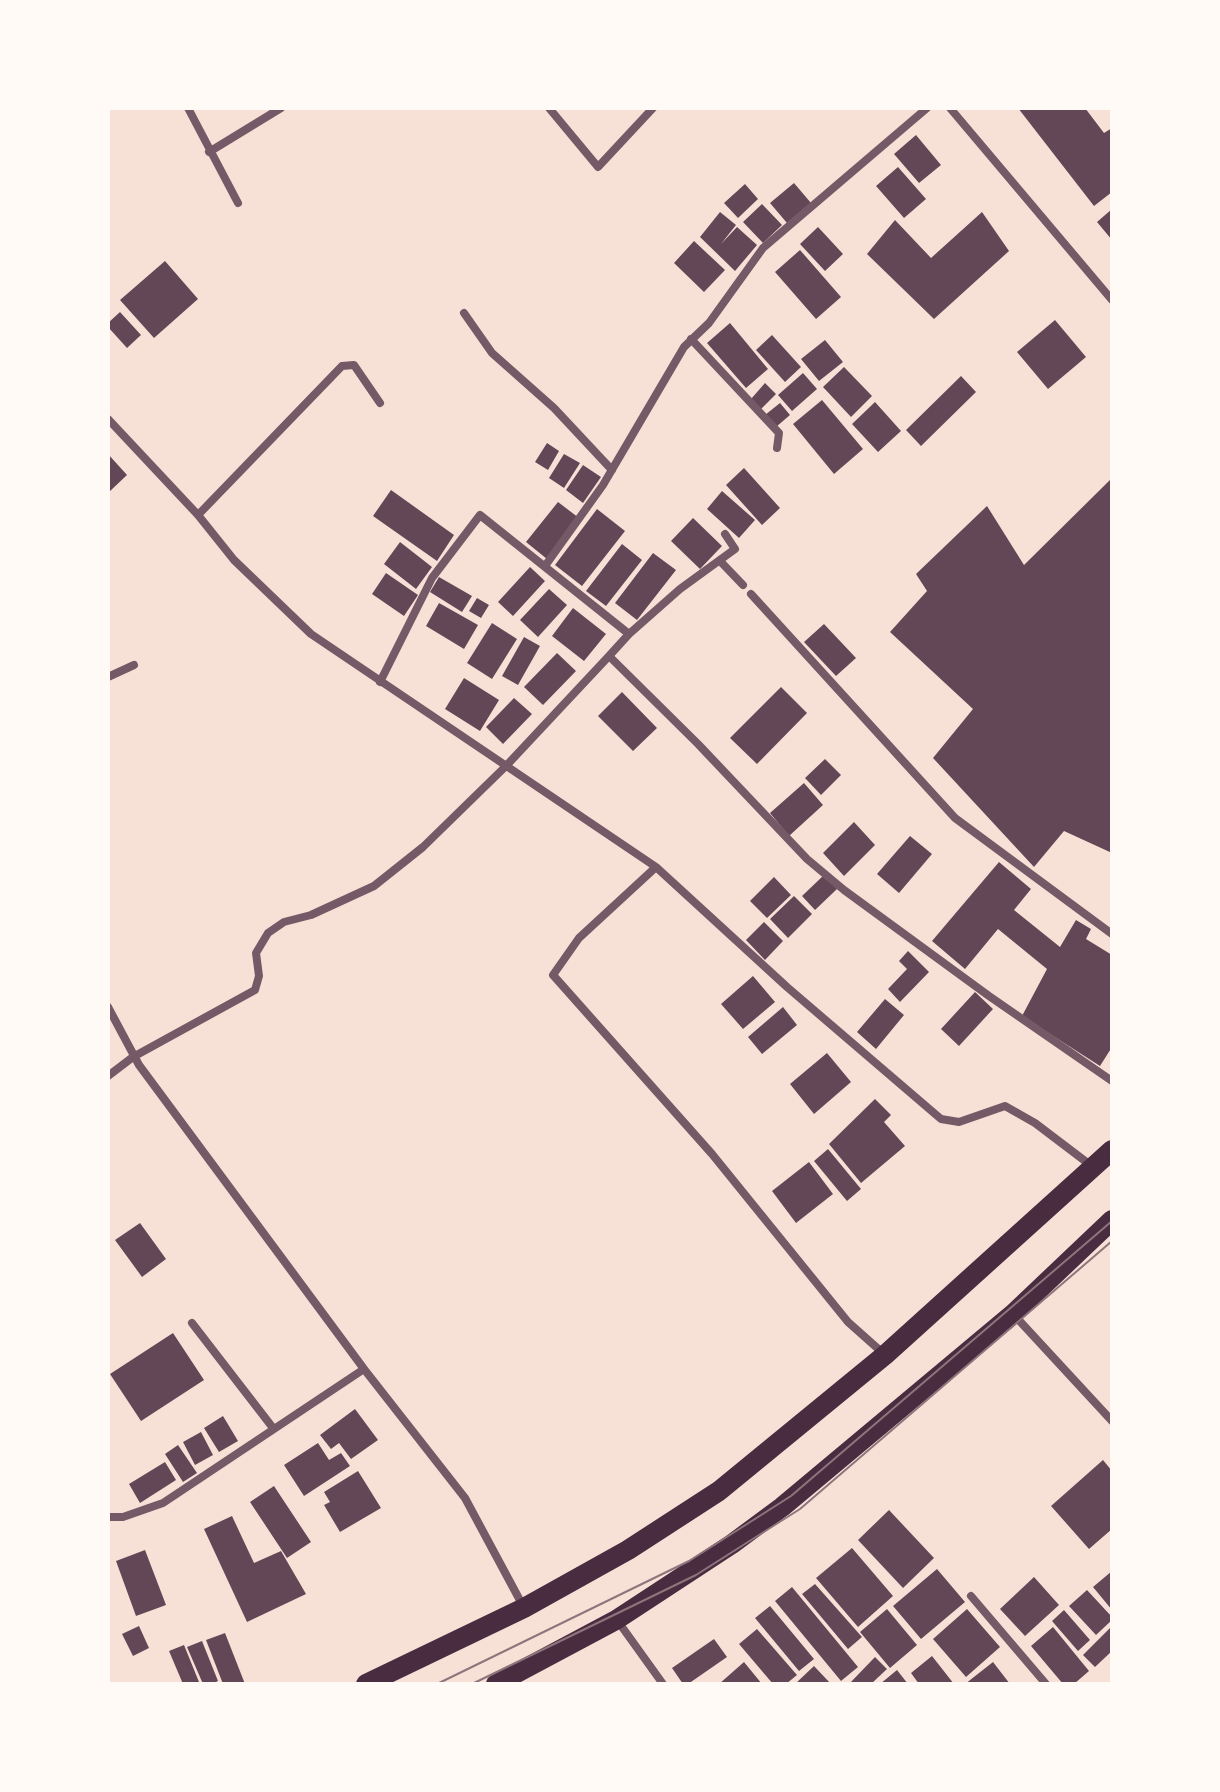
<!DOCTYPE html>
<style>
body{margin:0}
#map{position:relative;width:1220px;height:1792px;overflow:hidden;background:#f7e1d7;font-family:"Fira Sans",sans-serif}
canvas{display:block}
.frame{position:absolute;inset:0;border:110px solid #fffaf5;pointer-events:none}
</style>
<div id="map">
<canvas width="1220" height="1792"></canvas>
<div class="frame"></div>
</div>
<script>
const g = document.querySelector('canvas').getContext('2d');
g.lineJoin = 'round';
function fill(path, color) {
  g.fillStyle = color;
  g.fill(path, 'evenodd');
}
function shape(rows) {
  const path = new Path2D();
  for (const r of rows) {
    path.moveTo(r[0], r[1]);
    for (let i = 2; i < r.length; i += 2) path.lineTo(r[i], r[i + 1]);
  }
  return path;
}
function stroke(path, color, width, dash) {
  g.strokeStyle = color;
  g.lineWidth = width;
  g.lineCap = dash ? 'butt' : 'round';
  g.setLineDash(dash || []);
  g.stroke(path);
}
fill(shape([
 [1018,108,1085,108,1104,133,1112,128,1112,192,1094,206],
 [916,135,941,165,919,183,894,154],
 [898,167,926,199,904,218,876,186],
 [794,183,811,203,787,223,770,203],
 [745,184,758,199,738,218,724,203],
 [762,204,782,225,763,243,743,222],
 [1112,209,1112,240,1097,222],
 [720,212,736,225,721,244,737,227,757,245,735,271,700,237],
 [982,212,1009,251,934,319,867,254,895,220,931,258],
 [818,227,843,254,825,271,800,244],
 [694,241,725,270,704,292,674,263],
 [800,250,841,297,816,319,775,272],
 [165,261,198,299,154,338,120,300],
 [120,312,141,335,127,348,108,327,108,323],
 [1055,320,1086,357,1048,389,1017,352],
 [730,323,768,369,746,388,707,343],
 [772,335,801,367,785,382,756,350],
 [825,340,843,362,819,381,801,359],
 [844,367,872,396,851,417,823,387],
 [803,373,817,389,792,411,778,395],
 [961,376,976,392,921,446,906,430],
 [765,383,776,394,761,409,751,399],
 [822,400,863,449,834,474,793,424],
 [875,402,901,431,878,452,852,424],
 [780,403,790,415,776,427,765,415],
 [547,443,559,451,548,470,535,462],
 [108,454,127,475,108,493],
 [564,454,580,463,564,488,549,478],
 [583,465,601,477,583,503,566,490],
 [744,468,780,508,762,525,726,485],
 [1112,478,1112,853,1064,831,1034,867,933,758,973,709,890,632,927,591,916,574,987,506,1024,565],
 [391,490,454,535,437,561,373,516],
 [722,491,755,520,739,538,707,509],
 [558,502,579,518,547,559,526,542],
 [597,509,625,531,582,586,555,565],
 [693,518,722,546,700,569,671,541],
 [400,542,432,567,416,589,384,564],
 [622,544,642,560,606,606,586,591],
 [653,553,676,570,637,620,615,603],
 [530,567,545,581,513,616,498,602],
 [386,573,418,595,404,616,372,594],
 [439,577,472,596,462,612,430,592],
 [549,589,567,605,538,637,520,620],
 [477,598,489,605,481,618,469,611],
 [439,603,478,625,464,649,426,626],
 [573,608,606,634,584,661,552,636],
 [492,623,517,639,492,679,467,663],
 [824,624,856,658,836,676,804,642],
 [524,637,540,646,518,685,502,676],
 [557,653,576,671,543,705,524,687],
 [464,678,499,700,480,731,445,709],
 [781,687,807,713,757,764,730,738],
 [622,692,657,728,633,751,598,716],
 [514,698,532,714,503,744,486,727],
 [825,759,841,775,821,795,805,778],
 [804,783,823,805,789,836,770,813],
 [854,822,875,845,844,876,823,853],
 [910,836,932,854,899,893,877,874],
 [999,862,1031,889,1014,910,1060,947,1076,920,1091,929,1086,939,1112,955,1112,1047,1100,1066,1022,1016,1047,969,998,929,965,969,932,941],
 [824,875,837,889,815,910,802,896],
 [774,877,791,895,767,918,750,901],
 [794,896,812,914,788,938,770,919],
 [764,922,783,941,765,960,746,940],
 [908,951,929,972,900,1002,888,989,907,969,899,961],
 [753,976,775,1002,743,1029,721,1004],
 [975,992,993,1009,959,1046,941,1029],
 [885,999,904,1015,876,1049,857,1032],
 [783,1007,797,1025,762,1054,748,1037],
 [827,1053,851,1082,814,1114,790,1084],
 [875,1099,891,1115,884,1122,905,1146,861,1183,829,1144],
 [828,1149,861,1189,847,1201,814,1161],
 [809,1162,833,1194,796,1223,772,1191],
 [140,1223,166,1259,142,1277,115,1240],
 [173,1333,204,1380,141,1421,110,1374],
 [355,1409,378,1440,351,1459,339,1443,331,1449,320,1435],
 [223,1416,238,1441,219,1452,204,1428],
 [201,1432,213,1455,195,1465,183,1442],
 [318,1443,329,1460,341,1453,350,1466,304,1496,284,1465],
 [178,1445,197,1473,183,1482,165,1454],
 [1103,1460,1112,1471,1112,1529,1089,1549,1051,1506],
 [165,1462,176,1480,140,1503,129,1484],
 [358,1471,381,1508,340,1532,324,1505,330,1502,324,1492],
 [274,1486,311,1542,287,1558,250,1502],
 [889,1510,934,1558,903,1588,858,1540],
 [232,1516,254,1563,281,1551,306,1594,247,1622,204,1529],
 [852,1548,893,1596,858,1627,816,1578],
 [145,1550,166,1605,136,1616,116,1561],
 [937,1569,965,1602,921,1639,893,1606],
 [1112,1571,1112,1610,1093,1587],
 [1034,1577,1059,1605,1025,1636,1000,1609],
 [815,1584,862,1637,848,1649,802,1594],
 [792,1587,858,1667,841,1681,775,1601],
 [1087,1590,1112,1617,1112,1620,1096,1635,1069,1606],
 [770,1606,814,1659,799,1671,755,1618],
 [887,1609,917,1645,890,1668,860,1632],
 [967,1609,1000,1647,966,1677,933,1639],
 [1064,1610,1090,1640,1078,1651,1052,1621],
 [139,1626,149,1648,133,1656,122,1634],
 [1112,1626,1112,1651,1095,1667,1083,1655],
 [1053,1627,1089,1671,1074,1684,1063,1684,1031,1646],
 [757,1629,797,1675,786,1684,773,1684,739,1644],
 [225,1633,245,1684,223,1684,206,1640],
 [714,1639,727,1657,688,1684,683,1684,672,1668],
 [202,1641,218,1681,212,1684,203,1684,187,1647],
 [184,1645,199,1682,195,1684,183,1684,169,1651],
 [932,1656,954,1684,919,1684,911,1673],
 [875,1657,887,1669,871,1684,849,1684],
 [744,1662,762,1684,719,1684],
 [993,1662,1010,1684,965,1684],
 [814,1666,831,1684,795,1684],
 [897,1670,908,1684,880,1684]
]), '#644757');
stroke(shape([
 [188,108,238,203],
 [549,108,598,167,653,108],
 [950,108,1112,300],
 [209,152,281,108],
 [464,313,492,353,554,408,612,470],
 [691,339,779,433,777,448],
 [108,419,198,515,234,560,311,634,656,867,787,987,941,1119,959,1122,1005,1106,1035,1123,1093,1167],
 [198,515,342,366,354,365,380,403],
 [720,561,743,585],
 [545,566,603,485,684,347,709,323,763,248,927,108],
 [751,594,955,818,1112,934],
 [609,656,629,634,680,589,735,549,725,534],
 [108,677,134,665],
 [380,682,432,578,480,515,629,634],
 [656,867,579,938,553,975,712,1154,848,1322,884,1354],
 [108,1007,139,1065,364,1369,465,1498,523,1606],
 [108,1076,133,1057,255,990,259,976,256,953,268,933,284,922,311,915,374,886,423,847,506,766,609,656,698,744,807,859,844,890,989,996,1112,1081],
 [1015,1316,1112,1421],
 [192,1323,273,1428],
 [108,1517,123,1517,163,1503,364,1369],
 [971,1596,1046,1684],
 [617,1620,663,1684]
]), '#755966', 8);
stroke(shape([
 [366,1684,524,1608,628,1550,719,1491,885,1355,1112,1150],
 [496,1684,616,1620,732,1544,782,1507,1013,1314,1112,1220]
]), '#4a2c40', 20);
stroke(shape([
 [437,1684,689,1561,791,1496,1112,1221],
 [472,1684,696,1575,800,1509,1112,1241]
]), '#8f747c', 2);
</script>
